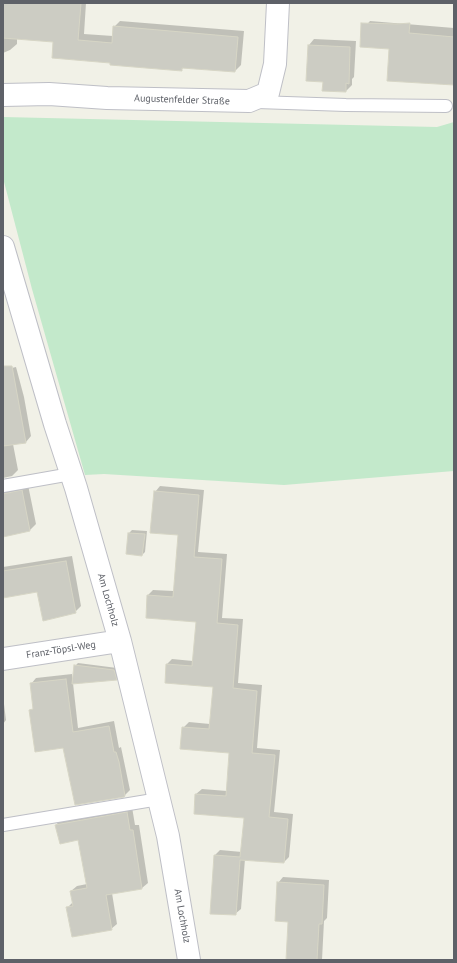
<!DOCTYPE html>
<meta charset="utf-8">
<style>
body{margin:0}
#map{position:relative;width:457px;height:963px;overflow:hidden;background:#f1f1e7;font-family:"PT Sans",sans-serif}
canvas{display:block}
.frame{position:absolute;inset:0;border:4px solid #5e6168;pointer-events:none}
</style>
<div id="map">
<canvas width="457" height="963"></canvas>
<div class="frame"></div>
</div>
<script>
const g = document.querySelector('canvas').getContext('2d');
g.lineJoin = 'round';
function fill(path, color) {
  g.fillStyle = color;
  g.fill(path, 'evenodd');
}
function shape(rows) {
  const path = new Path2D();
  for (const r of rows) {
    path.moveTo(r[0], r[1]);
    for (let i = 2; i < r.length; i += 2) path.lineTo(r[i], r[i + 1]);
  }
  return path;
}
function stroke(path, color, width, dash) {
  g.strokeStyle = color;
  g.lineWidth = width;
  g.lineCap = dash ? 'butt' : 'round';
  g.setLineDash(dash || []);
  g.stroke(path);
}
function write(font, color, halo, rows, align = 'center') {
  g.font = font + ' "PT Sans",sans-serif';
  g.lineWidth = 3;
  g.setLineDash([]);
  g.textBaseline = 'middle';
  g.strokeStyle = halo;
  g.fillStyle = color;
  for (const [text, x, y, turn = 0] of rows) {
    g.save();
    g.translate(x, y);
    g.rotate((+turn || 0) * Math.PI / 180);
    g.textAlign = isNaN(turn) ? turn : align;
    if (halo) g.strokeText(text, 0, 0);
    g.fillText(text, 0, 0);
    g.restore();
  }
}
fill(shape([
 [3,117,437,127,454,122,454,471,284,485,104,474,85,475,32,289,3,178]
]), '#c3e9cb');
fill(shape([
 [3,3,86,3,84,34,113,36,114,27,120,21,244,31,241,65,235,71,184,67,181,70,111,62,54,41,17,38,17,44,10,50,3,53],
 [370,21,454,28,454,84,390,48,362,30],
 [314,39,356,41,354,77,352,79,352,85,346,91,324,81,309,45],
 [16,367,24,397,31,436,26,442,13,444,18,470,12,476,3,478,3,370],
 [3,485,28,485,36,524,30,530,3,536],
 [160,486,204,490,198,552,227,554,222,618,243,619,238,683,262,685,257,748,280,750,274,812,293,814,289,857,284,862,245,859,241,909,235,914,215,855,220,850,242,852,245,817,196,794,202,789,227,791,231,752,183,728,189,722,210,724,214,686,167,664,172,659,193,661,197,621,148,595,153,590,174,591,179,534,155,492],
 [132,530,147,531,145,552,142,555,127,553,129,533],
 [72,556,81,606,75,612,38,591,3,597,3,567],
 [78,663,117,668,119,676,116,679,73,683,78,728,114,721,119,748,121,747,130,790,125,795,76,804,64,747,31,684,36,678,72,674,72,681,75,666],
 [3,696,6,720,3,724],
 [132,807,135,825,139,825,148,883,142,888,112,893,117,924,111,929,67,908,73,902,71,891,77,886,87,884,79,838,61,843,56,825,61,819],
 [283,877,329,880,327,918,324,921,322,960,287,960,290,921,278,883]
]), '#0003');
const building = shape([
 [3,3,81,3,78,40,112,43,113,26,238,37,235,72,182,68,182,71,110,65,110,63,52,58,53,42,3,38,3,3],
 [361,23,397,24,410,23,409,33,454,37,454,85,387,81,389,49,360,47,361,23],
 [308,45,350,47,349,84,346,83,346,92,322,91,323,82,306,81,308,45],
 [3,366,12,366,26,443,3,446,3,366],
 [22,490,30,531,3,537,3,494,22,490],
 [154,491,199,495,194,557,222,559,217,623,238,625,233,688,257,691,252,753,275,755,269,817,288,819,284,863,240,860,236,915,210,914,214,855,240,857,244,818,194,814,195,794,226,796,229,753,180,749,182,727,209,729,213,687,165,683,166,664,192,666,196,622,146,618,147,595,173,597,178,535,150,533,154,491],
 [128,533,145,534,142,556,126,554,128,533],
 [66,561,76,613,43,621,37,592,3,598,3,571,66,561],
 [74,665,114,670,117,680,72,684,74,665],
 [66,679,73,732,109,726,114,752,116,752,119,762,125,796,124,797,75,805,63,748,35,752,29,710,33,709,30,683,66,679],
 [127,812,130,830,133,830,142,889,106,895,112,930,72,937,66,907,73,906,70,891,87,888,78,840,60,844,55,825,127,812],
 [277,882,324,885,322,924,319,924,317,960,286,960,288,922,275,921,277,882]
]);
fill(building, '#ccccc3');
stroke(building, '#d6d5c5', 1);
const service = shape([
 [257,102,346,105,446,106],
 [3,486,71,474],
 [3,825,159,799]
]);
const minor = shape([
 [3,95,49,94,107,98,249,101,268,93,275,64,278,3],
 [3,247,55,424,76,488,120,641,168,836,189,960],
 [3,659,120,641]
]);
stroke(service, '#bebfc6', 14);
stroke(minor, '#bebfc6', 24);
stroke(service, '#fff', 12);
stroke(minor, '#fff', 22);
write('10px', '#5e6168', '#fff', [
 ["Augustenfelder Straße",182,100,2],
 ["Am Lochholz",108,600,74],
 ["Franz-Töpsl-Weg",61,650,-9],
 ["Am Lochholz",182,916,80]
]);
</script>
